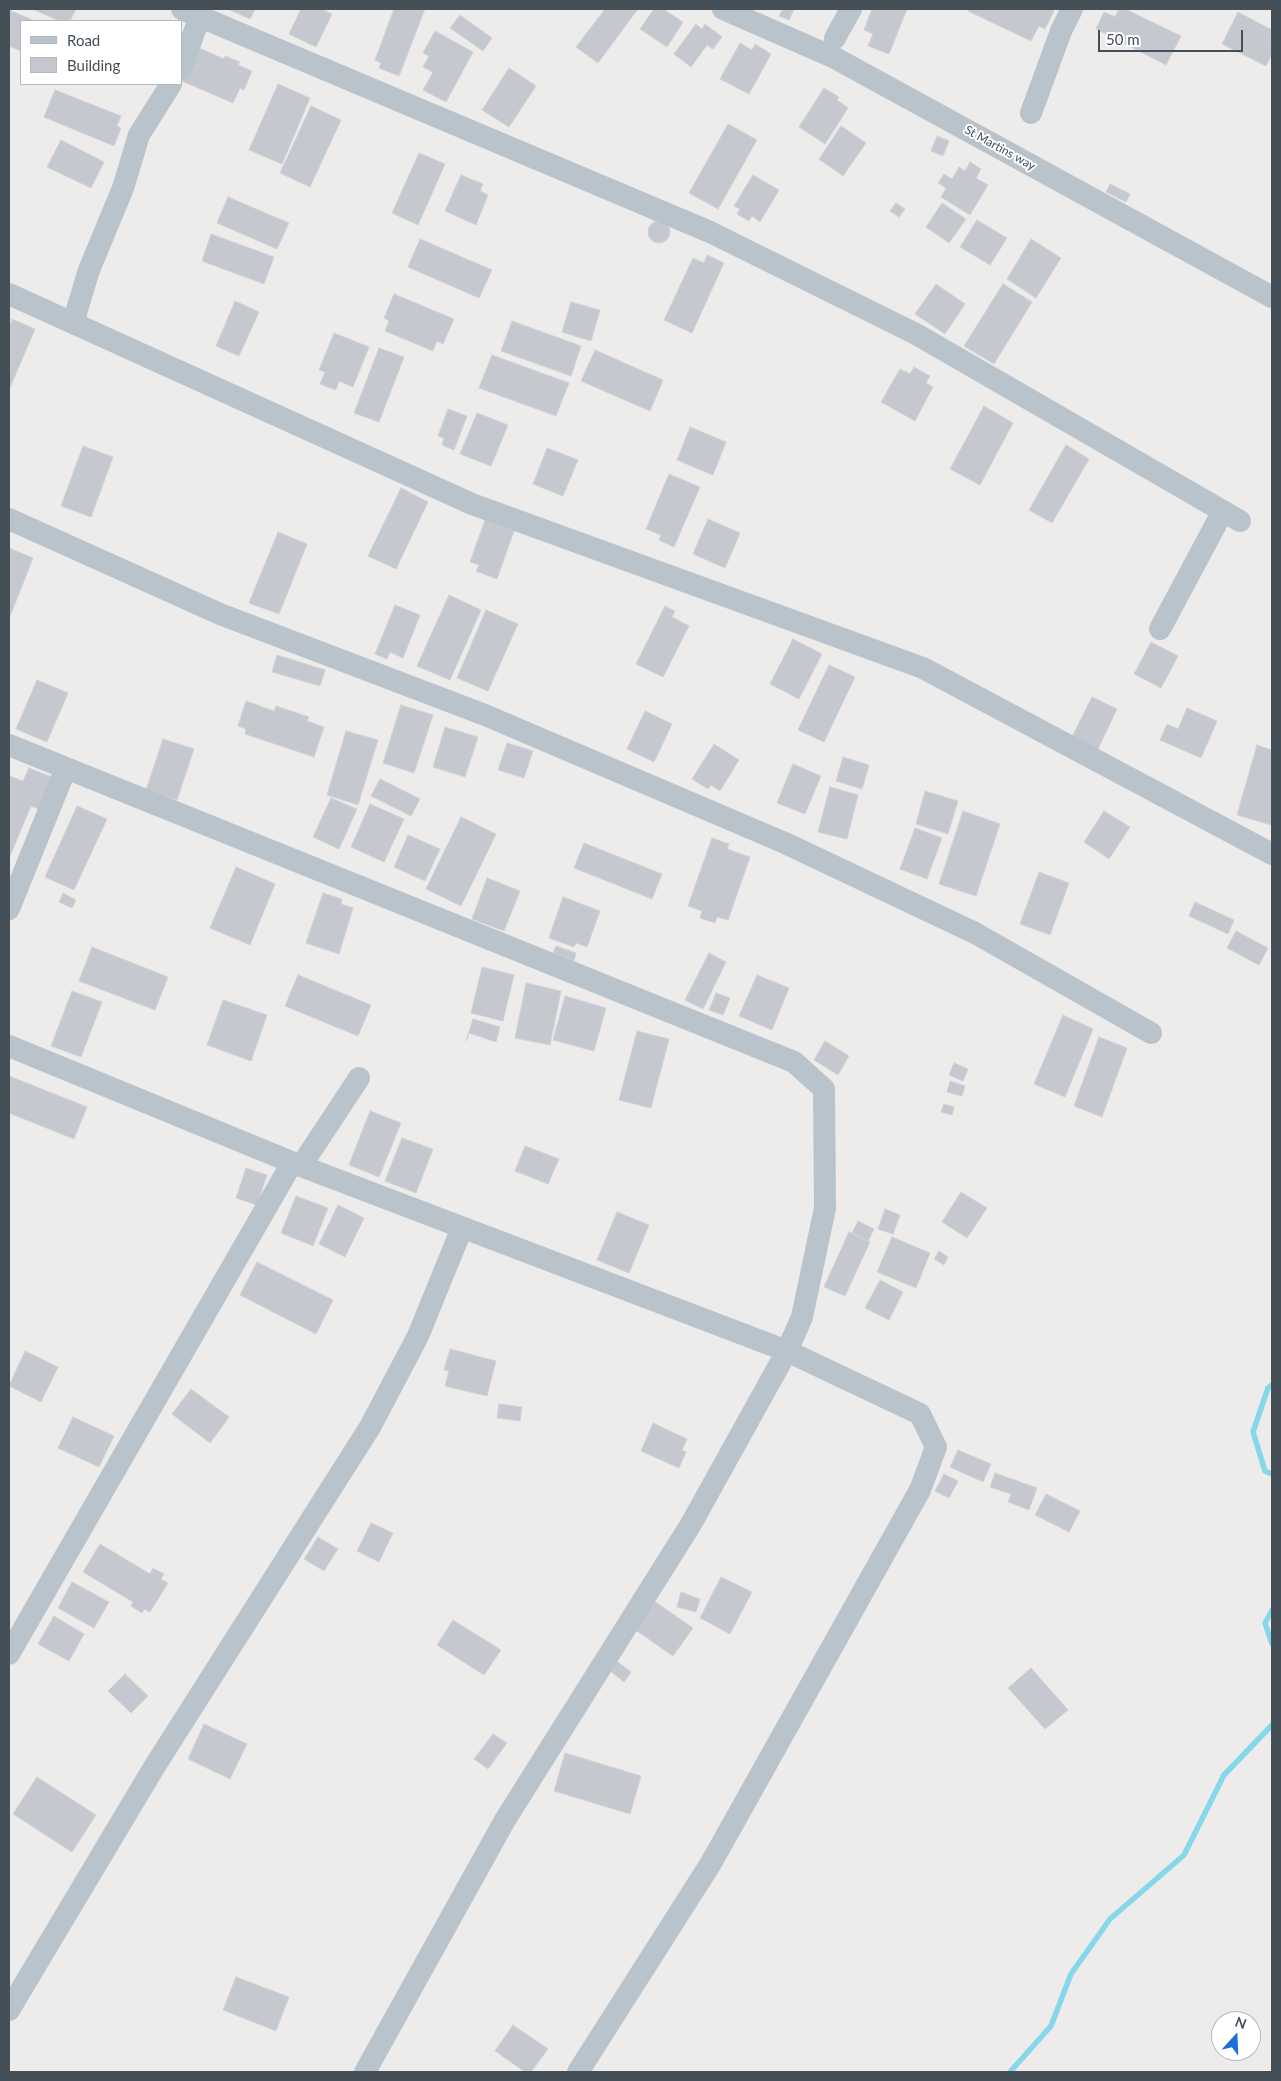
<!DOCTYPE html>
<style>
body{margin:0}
#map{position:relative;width:1281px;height:2081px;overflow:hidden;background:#eeebeb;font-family:Lato,sans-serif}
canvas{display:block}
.frame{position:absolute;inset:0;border:10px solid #444f58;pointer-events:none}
.legend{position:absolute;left:20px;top:20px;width:162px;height:65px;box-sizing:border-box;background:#fff;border:1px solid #b4b9bc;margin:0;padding:6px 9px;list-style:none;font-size:15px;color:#444f58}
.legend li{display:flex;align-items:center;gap:10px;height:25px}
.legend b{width:25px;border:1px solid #b4b9bc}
.north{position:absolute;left:1211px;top:2011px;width:50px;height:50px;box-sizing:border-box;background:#fff;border:1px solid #b4b9bc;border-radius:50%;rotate:20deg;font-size:14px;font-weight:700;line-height:20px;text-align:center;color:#444f58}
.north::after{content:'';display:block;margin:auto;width:18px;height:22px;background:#1a71da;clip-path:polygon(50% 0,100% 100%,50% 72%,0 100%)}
.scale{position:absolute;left:1098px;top:30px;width:145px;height:22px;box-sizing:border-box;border:2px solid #444f58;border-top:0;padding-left:6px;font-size:15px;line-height:18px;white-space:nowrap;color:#444f58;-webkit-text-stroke:4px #fff;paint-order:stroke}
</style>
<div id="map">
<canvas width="1281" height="2081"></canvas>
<div class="frame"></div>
<ul class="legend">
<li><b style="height:6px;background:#b9c3cb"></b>Road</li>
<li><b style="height:14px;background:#c5c8ce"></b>Building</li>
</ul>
<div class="north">N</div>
<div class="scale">50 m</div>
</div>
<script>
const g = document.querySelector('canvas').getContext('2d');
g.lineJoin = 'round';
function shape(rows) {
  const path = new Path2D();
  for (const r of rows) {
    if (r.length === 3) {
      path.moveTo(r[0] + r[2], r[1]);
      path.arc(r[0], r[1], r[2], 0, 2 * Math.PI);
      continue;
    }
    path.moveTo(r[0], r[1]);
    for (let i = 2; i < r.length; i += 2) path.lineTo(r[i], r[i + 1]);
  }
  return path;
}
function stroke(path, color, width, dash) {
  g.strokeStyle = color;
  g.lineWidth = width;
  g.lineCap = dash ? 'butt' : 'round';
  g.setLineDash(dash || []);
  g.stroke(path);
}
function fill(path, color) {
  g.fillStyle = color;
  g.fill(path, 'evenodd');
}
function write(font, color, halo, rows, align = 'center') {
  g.font = font + ' Lato,sans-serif';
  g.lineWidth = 4;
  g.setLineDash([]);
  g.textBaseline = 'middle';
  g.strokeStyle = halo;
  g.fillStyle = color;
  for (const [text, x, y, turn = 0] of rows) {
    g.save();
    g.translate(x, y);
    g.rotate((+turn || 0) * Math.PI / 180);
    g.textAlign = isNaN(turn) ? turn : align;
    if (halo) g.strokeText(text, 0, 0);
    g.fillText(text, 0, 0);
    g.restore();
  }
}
stroke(shape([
 [1272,1385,1268,1388,1253,1432,1265,1471,1272,1474],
 [1272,1610,1265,1623,1272,1644],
 [1010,2072,1051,2026,1071,1974,1110,1919,1184,1855,1224,1775,1272,1725]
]), '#85d7ea', 5.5);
const building = shape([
 [32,9,76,9,70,21,60,21,32,9],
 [228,9,255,9,250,19,228,9],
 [301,9,322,9,332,14,316,47,289,34,301,9],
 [394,9,425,9,399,76,379,68,381,63,375,60,394,9],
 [605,9,638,9,598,63,576,47,605,9],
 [654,9,663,9,683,22,667,47,640,29,654,9],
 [783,9,794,9,789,20,779,16,783,9],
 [872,9,907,9,889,54,868,46,873,34,864,30,872,9],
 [969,9,1050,9,1054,11,1045,29,1039,26,1031,41,968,11,969,9],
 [1119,9,1125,9,1181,36,1166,65,1096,29,1104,12,1115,17,1119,9],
 [9,10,35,21,21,21,21,51,9,46,9,10],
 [1238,12,1272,30,1270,41,1272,42,1272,54,1266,66,1222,44,1238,12],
 [460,15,492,38,483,51,450,28,460,15],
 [696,24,702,29,705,24,722,37,713,49,707,45,691,67,674,54,696,24],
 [435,31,473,52,446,102,423,90,433,72,423,67,429,56,423,53,435,31],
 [740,43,752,50,755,44,771,54,749,94,720,79,740,43],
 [197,47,224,59,225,56,240,62,238,65,252,71,244,90,240,88,233,103,182,81,197,47],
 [509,68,536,86,509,127,482,110,509,68],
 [278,84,310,98,282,164,249,150,278,84],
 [824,88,839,97,837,100,848,108,825,144,799,127,824,88],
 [55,90,121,116,117,126,121,128,114,146,44,117,55,90],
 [311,106,341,120,310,187,280,173,311,106],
 [728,124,757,140,718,209,689,193,728,124],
 [841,126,866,143,843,176,819,159,841,126],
 [937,136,949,141,943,156,931,151,937,136],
 [61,140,104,162,91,188,47,167,61,140],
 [419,153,445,164,418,225,392,213,419,153],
 [970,162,981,169,976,178,988,185,970,215,941,197,946,188,938,183,944,174,952,179,959,167,965,171,970,162],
 [461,175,483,184,480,191,488,195,476,225,445,211,461,175],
 [753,175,779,190,760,222,752,216,749,221,737,214,740,209,734,206,753,175],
 [1110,184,1130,194,1126,202,1106,192,1110,184],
 [228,197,289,223,277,249,217,223,228,197],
 [896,203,905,209,899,217,890,211,896,203],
 [942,203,966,219,949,243,926,227,942,203],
 [977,220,1007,238,990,265,960,247,977,220],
 [659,232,11],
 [211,234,274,257,264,284,202,261,211,234],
 [420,239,492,270,479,298,408,267,420,239],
 [1031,239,1061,258,1036,298,1007,279,1031,239],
 [707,255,724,263,692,333,664,320,693,258,704,263,707,255],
 [936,284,965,304,945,334,915,314,936,284],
 [1003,284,1032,302,994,364,964,346,1003,284],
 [394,294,454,319,443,344,437,341,433,351,385,331,389,321,384,318,394,294],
 [235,301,259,312,239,356,216,346,235,301],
 [571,302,600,310,591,341,562,332,571,302],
 [12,319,35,329,9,390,9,328,12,319],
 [512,321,581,346,571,376,501,351,512,321],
 [334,333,369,347,353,387,339,381,336,390,320,384,325,372,319,370,334,333],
 [379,348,404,357,379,422,354,413,379,348],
 [595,350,663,380,650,411,581,381,595,350],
 [492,355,569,383,556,416,479,388,492,355],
 [914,367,930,376,926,383,933,387,915,421,881,402,900,369,910,374,914,367],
 [984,406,1013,423,980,485,950,469,984,406],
 [448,409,467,416,454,450,442,445,444,438,438,436,448,409],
 [477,413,508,425,491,466,460,454,477,413],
 [690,427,726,442,713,475,677,460,690,427],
 [1066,445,1089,459,1052,523,1029,510,1066,445],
 [83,446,113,457,91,517,61,506,83,446],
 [547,448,578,460,563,496,533,484,547,448],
 [669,474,700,487,674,547,659,540,661,535,646,529,669,474],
 [401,488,428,502,396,569,368,556,401,488],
 [708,519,740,533,725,568,693,554,708,519],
 [485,520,514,531,497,579,476,571,479,565,470,562,485,520],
 [278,532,307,544,279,614,249,603,278,532],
 [9,548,33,558,9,619,9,548],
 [449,595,481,610,450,680,417,666,449,595],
 [395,605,420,615,403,658,390,652,387,659,375,654,395,605],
 [665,606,675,611,672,617,689,626,663,677,636,664,665,606],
 [486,610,518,624,488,691,457,678,486,610],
 [793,639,822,654,799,699,770,684,793,639],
 [1151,642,1178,656,1161,688,1134,674,1151,642],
 [277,655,325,670,320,686,272,672,277,655],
 [829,665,855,677,824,742,798,730,829,665],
 [37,680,68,693,47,742,16,729,37,680],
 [1092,697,1117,709,1097,751,1071,739,1092,697],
 [246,701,274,711,276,706,309,717,307,721,324,727,314,757,245,734,246,729,238,726,246,701],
 [401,705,433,715,414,773,383,763,401,705],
 [1187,708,1217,721,1201,758,1160,740,1167,724,1178,729,1187,708],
 [645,711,672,724,654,762,627,749,645,711],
 [445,727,478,737,465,777,433,767,445,727],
 [346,731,378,740,358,805,327,795,346,731],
 [163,739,194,749,177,800,146,790,163,739],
 [507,743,533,751,524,778,498,770,507,743],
 [714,744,739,760,720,791,711,785,708,789,692,779,714,744],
 [1257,745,1272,750,1271,825,1237,815,1257,745],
 [843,757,869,765,862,789,836,781,843,757],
 [793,764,821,776,805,814,777,803,793,764],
 [29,768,54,778,41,810,31,806,10,856,9,776,23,781,29,768],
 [380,779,420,799,411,816,371,796,380,779],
 [830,787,858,795,847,839,818,832,830,787],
 [925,791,958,801,948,834,916,824,925,791],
 [331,798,357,809,339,849,313,837,331,798],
 [370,804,404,819,384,862,351,847,370,804],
 [77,806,107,819,74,890,45,877,77,806],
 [963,811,1000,824,976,896,939,884,963,811],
 [1104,811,1130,827,1109,859,1084,842,1104,811],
 [461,817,496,834,461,906,426,889,461,817],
 [915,828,942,838,927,879,900,869,915,828],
 [408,835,440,849,425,881,394,867,408,835],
 [712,838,729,844,727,849,750,857,728,920,717,917,715,923,700,918,702,911,688,906,712,838],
 [584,843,662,874,652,899,574,868,584,843],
 [236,867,275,884,250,945,210,928,236,867],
 [1039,872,1069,883,1050,935,1020,924,1039,872],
 [487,878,520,891,504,931,472,919,487,878],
 [63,893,76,900,72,908,59,902,63,893],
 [323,893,342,899,341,904,353,908,339,954,306,943,323,893],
 [563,897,600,911,587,947,576,943,574,947,549,938,563,897],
 [1195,902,1234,920,1228,934,1189,916,1195,902],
 [1236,931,1268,948,1259,965,1227,948,1236,931],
 [556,946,576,953,574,961,553,953,556,946],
 [92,947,168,977,155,1010,79,981,92,947],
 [709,953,726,962,703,1009,685,1000,709,953],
 [482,967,514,975,503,1021,471,1013,482,967],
 [298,975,371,1005,358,1036,285,1006,298,975],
 [757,975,789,988,772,1030,739,1016,757,975],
 [526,983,561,991,550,1045,515,1038,526,983],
 [72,991,102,1002,81,1057,51,1046,72,991],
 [716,993,730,998,723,1015,709,1010,716,993],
 [565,996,606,1008,594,1051,553,1040,565,996],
 [223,1000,267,1015,251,1061,207,1045,223,1000],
 [1063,1015,1093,1029,1065,1097,1034,1084,1063,1015],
 [473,1019,500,1027,496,1042,469,1033,466,1041,473,1019],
 [637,1031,669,1039,651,1108,619,1100,637,1031],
 [1099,1037,1127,1048,1102,1117,1074,1106,1099,1037],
 [825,1041,849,1056,838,1075,814,1060,825,1041],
 [954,1063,968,1069,963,1081,949,1075,954,1063],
 [9,1076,87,1107,74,1139,9,1113,9,1076],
 [950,1081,965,1086,962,1096,947,1092,950,1081],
 [944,1104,954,1107,952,1115,941,1112,944,1104],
 [370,1111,401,1123,379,1177,349,1165,370,1111],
 [402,1138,433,1149,416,1193,385,1181,402,1138],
 [525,1146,559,1159,548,1184,515,1171,525,1146],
 [246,1168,267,1175,257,1205,236,1198,246,1168],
 [961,1192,987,1208,967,1238,942,1222,961,1192],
 [296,1196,328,1208,313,1246,281,1233,296,1196],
 [338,1205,364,1218,345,1257,319,1244,338,1205],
 [885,1209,900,1215,893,1234,878,1229,885,1209],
 [617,1212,649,1225,629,1273,597,1260,617,1212],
 [858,1221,874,1229,868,1241,852,1233,858,1221],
 [849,1232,870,1242,845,1296,824,1287,849,1232],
 [892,1237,930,1253,916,1288,877,1272,892,1237],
 [939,1251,948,1257,944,1265,934,1259,939,1251],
 [257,1262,333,1300,316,1334,240,1295,257,1262],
 [880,1280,903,1292,889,1320,865,1308,880,1280],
 [450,1349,496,1361,487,1396,445,1386,449,1371,444,1370,450,1349],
 [25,1351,58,1367,41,1402,9,1386,25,1351],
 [191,1389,229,1417,210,1443,172,1414,191,1389],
 [499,1404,522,1407,520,1421,497,1418,499,1404],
 [73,1417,114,1436,99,1467,58,1448,73,1417],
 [653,1423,687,1439,682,1450,686,1452,679,1468,641,1451,653,1423],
 [958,1450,991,1464,983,1482,950,1467,958,1450],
 [995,1473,1037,1488,1029,1510,1008,1502,1011,1494,990,1487,995,1473],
 [944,1474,958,1481,949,1498,935,1491,944,1474],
 [1046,1494,1080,1511,1069,1532,1035,1515,1046,1494],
 [371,1523,393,1533,379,1562,357,1551,371,1523],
 [318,1537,338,1549,324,1571,304,1559,318,1537],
 [100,1544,150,1574,153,1568,164,1574,161,1579,168,1583,150,1612,144,1609,142,1613,131,1606,133,1602,83,1572,100,1544],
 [721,1577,752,1592,730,1634,700,1618,721,1577],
 [72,1582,109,1602,94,1628,58,1608,72,1582],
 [681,1592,700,1599,696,1612,677,1607,681,1592],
 [654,1601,693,1628,673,1656,634,1629,654,1601],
 [54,1616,84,1634,69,1661,38,1644,54,1616],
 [453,1620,501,1650,484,1675,437,1645,453,1620],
 [615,1660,631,1672,624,1682,608,1669,615,1660],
 [1031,1668,1068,1710,1045,1729,1008,1688,1031,1668],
 [125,1674,148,1696,131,1713,108,1691,125,1674],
 [204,1724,247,1744,230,1779,188,1759,204,1724],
 [493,1734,507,1743,488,1769,474,1759,493,1734],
 [565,1753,641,1776,630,1814,554,1791,565,1753],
 [37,1777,96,1815,72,1852,13,1814,37,1777],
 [236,1977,289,1997,276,2031,223,2010,236,1977],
 [513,2025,548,2049,531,2072,525,2072,495,2051,513,2025]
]);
fill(building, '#c5c8ce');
stroke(building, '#cfd2d7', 1);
stroke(shape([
 [182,9,710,232,916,334,1240,521],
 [723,9,835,58,1272,297],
 [835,38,851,9],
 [181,69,200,16],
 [1031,113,1061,31,1072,9],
 [9,294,472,504,923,668,1272,854],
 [73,323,89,270,123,188,139,135,171,84],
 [9,519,220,614,485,715,785,843,975,933,1151,1033],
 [1160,629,1223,511],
 [9,745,794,1062,824,1089,825,1208,802,1317,787,1351,691,1524,505,1820,365,2072],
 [9,909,66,768],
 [9,1046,301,1166,787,1351,920,1414,936,1447,920,1490,711,1863,578,2072],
 [301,1166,359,1078],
 [9,1654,292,1163],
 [9,2010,153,1769,370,1427,418,1336,462,1228]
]), '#b9c3cb', 22);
write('12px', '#444f58', '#fff', [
 ["St Martins way",1000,148,29]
]);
</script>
